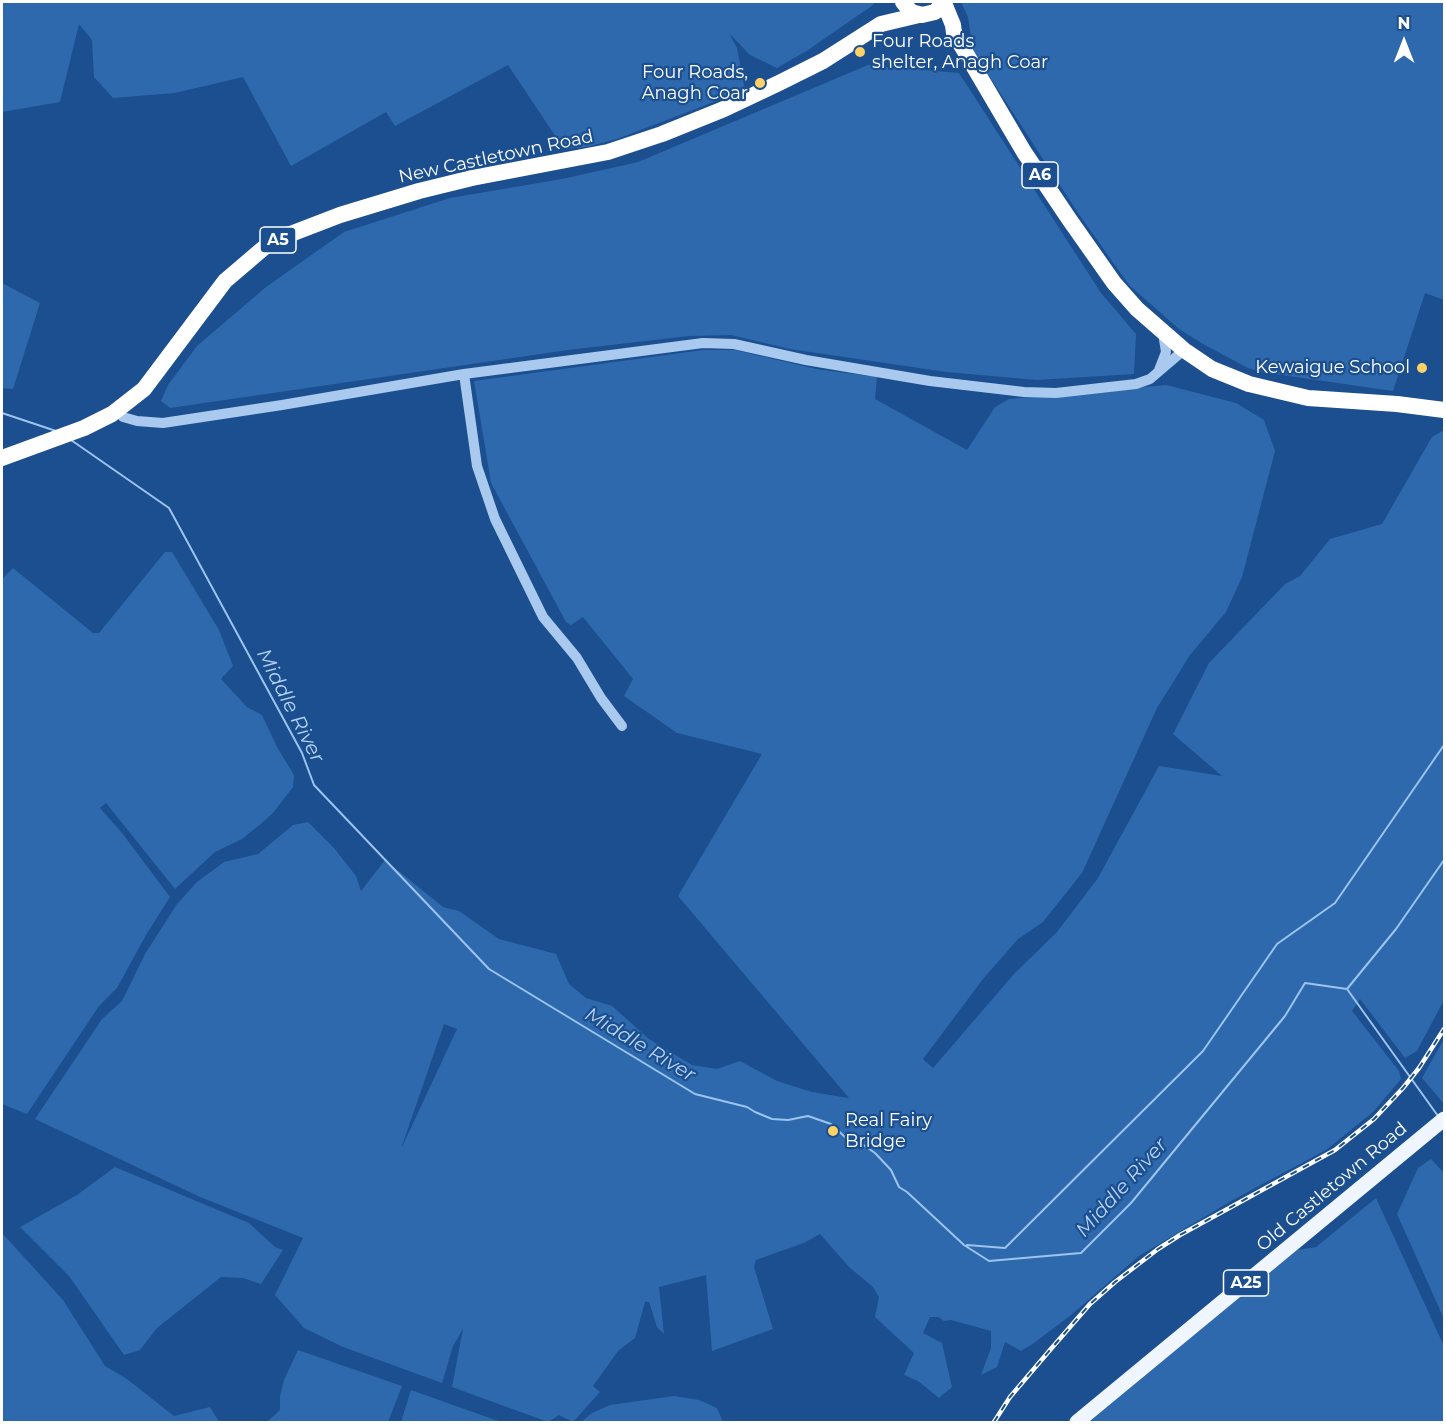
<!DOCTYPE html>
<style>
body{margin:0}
#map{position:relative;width:1446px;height:1424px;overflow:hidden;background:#1b4f8f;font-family:Montserrat,sans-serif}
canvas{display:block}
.frame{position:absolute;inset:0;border:3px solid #fff;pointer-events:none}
.north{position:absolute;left:1374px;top:12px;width:60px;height:60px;-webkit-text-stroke:4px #1b4f8f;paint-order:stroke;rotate:0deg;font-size:16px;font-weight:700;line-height:24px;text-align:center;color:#fff}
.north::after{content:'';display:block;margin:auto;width:21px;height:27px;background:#fff;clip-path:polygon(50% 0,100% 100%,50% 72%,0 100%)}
</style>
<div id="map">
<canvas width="1446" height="1424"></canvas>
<div class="frame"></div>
<div class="north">N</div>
</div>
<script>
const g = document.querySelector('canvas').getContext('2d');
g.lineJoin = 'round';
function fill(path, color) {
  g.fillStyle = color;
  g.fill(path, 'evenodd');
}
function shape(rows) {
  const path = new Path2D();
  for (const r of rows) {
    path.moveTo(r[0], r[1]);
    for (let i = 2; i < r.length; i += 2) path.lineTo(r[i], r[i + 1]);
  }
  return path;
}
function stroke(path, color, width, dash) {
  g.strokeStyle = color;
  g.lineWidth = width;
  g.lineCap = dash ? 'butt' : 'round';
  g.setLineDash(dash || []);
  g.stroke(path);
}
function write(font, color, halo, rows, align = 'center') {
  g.font = font + ' Montserrat,sans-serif';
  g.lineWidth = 4.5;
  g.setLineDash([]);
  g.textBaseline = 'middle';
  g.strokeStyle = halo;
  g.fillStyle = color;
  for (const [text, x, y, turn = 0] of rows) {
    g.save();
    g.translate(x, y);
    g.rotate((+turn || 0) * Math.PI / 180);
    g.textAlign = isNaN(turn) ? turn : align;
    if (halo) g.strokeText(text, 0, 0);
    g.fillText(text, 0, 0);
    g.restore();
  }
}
fill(shape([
 [2,2,875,2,873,5,808,50,777,68,750,55,729,33,737,48,745,90,617,139,586,147,564,149,508,65,395,126,386,112,291,166,243,77,175,93,113,98,94,77,92,40,79,24,60,102,2,112],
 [961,2,1444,2,1444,300,1425,293,1393,391,1261,372,1248,368,1203,344,1179,329,1129,285,1078,213,973,51,968,17],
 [868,65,959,73,1101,293,1136,334,1134,374,1037,380,946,372,790,349,731,335,689,336,568,350,170,408,161,401,168,385,197,346,266,287,344,232,450,198,562,179,638,162],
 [2,283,40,303,13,389,2,388],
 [703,350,735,350,816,369,877,377,875,399,967,450,995,407,1009,399,1166,385,1236,403,1264,420,1275,451,1242,577,1226,612,1190,655,1157,708,1082,873,1043,922,1018,939,983,979,923,1059,933,1068,1014,974,1057,932,1098,878,1159,766,1222,776,1173,734,1209,663,1285,584,1300,576,1330,539,1382,524,1432,437,1444,430,1444,1000,1417,1051,1405,1058,1360,999,1352,1011,1399,1071,1401,1079,1373,1112,1326,1150,1231,1201,1139,1256,1071,1315,1034,1343,1021,1351,1005,1342,997,1367,981,1375,991,1348,991,1331,951,1320,944,1321,938,1317,930,1317,923,1333,942,1343,952,1387,939,1398,918,1381,904,1375,914,1353,875,1317,879,1297,873,1287,849,1267,820,1234,804,1243,756,1260,754,1267,773,1329,712,1351,706,1275,659,1287,664,1334,657,1327,649,1302,645,1302,635,1338,618,1351,593,1386,600,1392,573,1422,559,1415,548,1422,452,1387,463,1329,453,1346,442,1383,343,1347,304,1328,275,1295,303,1238,200,1197,35,1119,102,1019,122,1001,145,954,177,904,197,882,224,862,258,854,293,825,308,822,334,848,356,876,361,891,385,860,443,907,459,911,499,939,556,954,569,984,586,998,612,1006,649,1039,692,1065,717,1069,740,1061,777,1081,812,1092,849,1098,678,896,762,754,677,733,624,696,633,679,583,617,571,625,566,622,491,483,474,381],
 [444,1024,457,1029,402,1147,402,1146],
 [165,552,172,552,219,630,233,666,221,679,247,707,262,715,277,747,294,775,293,787,273,813,263,822,242,839,215,852,175,889,106,803,100,808,122,833,170,897,146,935,117,988,99,1006,27,1114,2,1104,2,579,13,568,93,633,99,633],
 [1444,1039,1444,1104,1422,1078],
 [1431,1159,1444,1173,1444,1319,1397,1214,1418,1168],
 [115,1167,249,1223,275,1247,283,1250,261,1284,243,1278,221,1277,157,1328,140,1350,124,1355,69,1276,20,1227,77,1195],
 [1376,1198,1444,1346,1444,1422,1089,1422,1297,1250,1316,1247],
 [2,1233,63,1300,105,1366,127,1379,174,1416,210,1407,219,1422,2,1422],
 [298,1350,402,1386,388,1422,267,1422,280,1410,280,1396,284,1380],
 [411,1390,501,1422,401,1422],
 [674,1396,699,1400,717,1408,723,1422,581,1422,592,1413,610,1405]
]), '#2e69ad');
stroke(shape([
 [2,413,56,431],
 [71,440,169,508,302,753,314,785,489,969,695,1094,747,1107,755,1112,772,1119,788,1120,808,1116,831,1124,846,1138,862,1144,875,1153,891,1170,899,1187,907,1192,964,1245,989,1261,1081,1253,1131,1203,1285,1016,1305,983,1347,989],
 [1347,989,1438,1116],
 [1347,989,1396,929,1444,860],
 [967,1245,1005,1248,1203,1051,1277,944,1335,903,1444,745]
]), '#9cc4f0', 2);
stroke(shape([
 [1159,370,1166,352,1163,333],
 [464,374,477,466,495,519,543,617,577,658,601,698,622,726],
 [123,417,137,421,163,423,282,405,464,374,703,343,734,344,806,360,930,381,1024,392,1056,393,1136,384,1150,379,1184,350]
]), '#a9c9ee', 10);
stroke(shape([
 [1077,1422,1444,1119]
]), '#f0f6ff', 15);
stroke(shape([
 [903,2,911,12,922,15,935,12,944,2],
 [944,3,953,25,954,33,1024,152,1069,219,1114,283,1137,309,1184,350,1212,369,1249,384,1308,398,1397,404,1444,410],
 [2,458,84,428,112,414,144,389,225,281,266,246,288,235,340,215,419,191,472,178,608,152,662,134,724,109,779,83,823,61,881,24,919,15]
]), '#fff', 16);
const rail = shape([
 [994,1422,1010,1397,1050,1350,1090,1304,1115,1282,1158,1249,1180,1235,1335,1150,1374,1119,1403,1088,1419,1068,1444,1029]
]);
stroke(rail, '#fff', 4.5);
stroke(rail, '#1b4f8f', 2, [7]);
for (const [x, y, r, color] of [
 [860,52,6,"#ffd166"],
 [760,83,6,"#ffd166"],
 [1422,368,6,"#ffd166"],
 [833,1131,6,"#ffd166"]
]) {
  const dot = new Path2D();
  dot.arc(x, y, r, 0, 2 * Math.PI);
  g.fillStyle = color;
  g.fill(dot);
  stroke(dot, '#1b4f8f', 2);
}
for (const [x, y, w] of [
 [1040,175,36],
 [278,240,36],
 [1246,1283,45]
]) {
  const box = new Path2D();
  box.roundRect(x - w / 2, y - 13, w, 26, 4.5);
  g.fillStyle = '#1b4f8f';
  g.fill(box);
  stroke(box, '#fff', 1.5);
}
write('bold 16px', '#fff', null, [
 ["A6",1040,175],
 ["A5",278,240],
 ["A25",1246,1283]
]);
write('18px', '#fff', '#1b4f8f', [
 ["Four Roads",872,42],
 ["shelter, Anagh Coar",872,63],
 ["Four Roads,",748,73,"right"],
 ["Anagh Coar",748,94,"right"],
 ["Kewaigue School",1410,368,"right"],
 ["Real Fairy",845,1121],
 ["Bridge",845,1142]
], 'left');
write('18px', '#fff', '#1b4f8f', [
 ["New Castletown Road",496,157,-12],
 ["Old Castletown Road",1332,1187,-40]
]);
write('italic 20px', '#b5d3f5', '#1b4f8f', [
 ["Middle River",290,706,63],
 ["Middle River",640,1045,31],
 ["Middle River",1122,1188,-48]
]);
</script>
